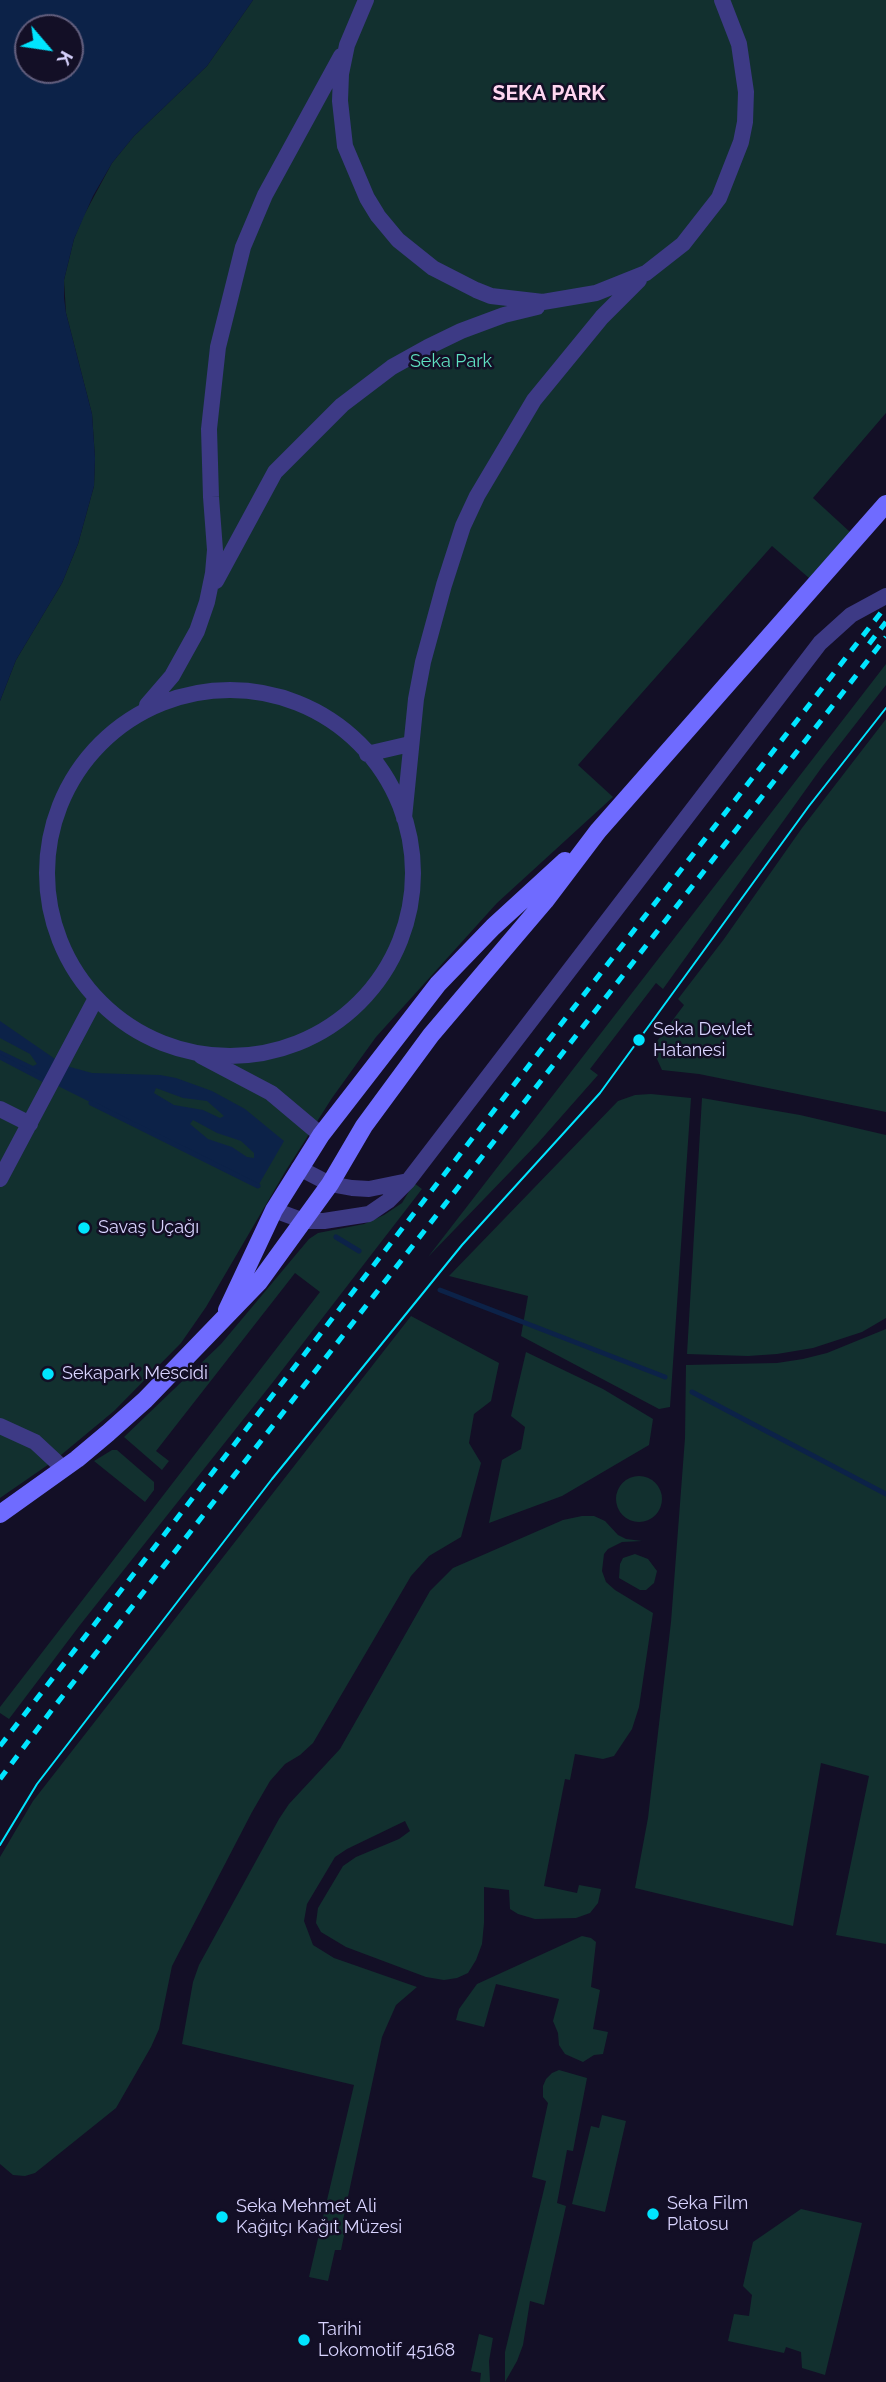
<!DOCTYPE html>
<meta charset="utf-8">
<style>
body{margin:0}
#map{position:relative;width:886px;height:2382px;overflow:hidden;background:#130f26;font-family:Raleway,sans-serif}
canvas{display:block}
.north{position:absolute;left:14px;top:14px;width:70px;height:70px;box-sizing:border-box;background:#130f26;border:2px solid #625e7d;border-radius:50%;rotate:119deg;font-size:19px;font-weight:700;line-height:28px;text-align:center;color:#d9d4ff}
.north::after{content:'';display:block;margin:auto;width:24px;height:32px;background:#00e5ff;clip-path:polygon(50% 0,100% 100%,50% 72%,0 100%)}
</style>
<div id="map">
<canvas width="886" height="2382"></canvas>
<div class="north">K</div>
</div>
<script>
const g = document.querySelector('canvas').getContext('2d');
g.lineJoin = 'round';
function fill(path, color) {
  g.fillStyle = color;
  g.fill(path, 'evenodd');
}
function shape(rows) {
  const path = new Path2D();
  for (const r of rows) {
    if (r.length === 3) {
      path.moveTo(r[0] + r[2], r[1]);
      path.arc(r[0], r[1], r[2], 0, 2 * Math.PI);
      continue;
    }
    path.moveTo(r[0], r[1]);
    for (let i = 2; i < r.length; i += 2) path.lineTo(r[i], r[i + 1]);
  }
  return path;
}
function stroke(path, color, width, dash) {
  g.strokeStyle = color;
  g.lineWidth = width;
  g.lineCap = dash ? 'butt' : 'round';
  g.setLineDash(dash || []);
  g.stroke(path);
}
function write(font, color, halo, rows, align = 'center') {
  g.font = font + ' Raleway,sans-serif';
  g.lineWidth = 5;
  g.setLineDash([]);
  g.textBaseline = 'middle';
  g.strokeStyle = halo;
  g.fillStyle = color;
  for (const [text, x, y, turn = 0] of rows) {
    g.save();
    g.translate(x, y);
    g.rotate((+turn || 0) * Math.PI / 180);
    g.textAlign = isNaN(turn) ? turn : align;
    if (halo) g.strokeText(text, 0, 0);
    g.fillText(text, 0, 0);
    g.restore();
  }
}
fill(shape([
 [253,0,886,0,886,413,813,498,850,532,809,578,772,546,578,765,613,797,497,903,376,1037,332,1098,285,1172,206,1307,181,1343,114,1411,55,1460,0,1498,0,701,16,660,62,583,78,544,94,486,95,458,92,414,66,313,64,280,74,239,83,217,112,163,134,136,207,66],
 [886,664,886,685,822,767,663,989,656,983,590,1069,598,1075,538,1143,428,1257],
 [886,719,886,1112,699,1074,662,1070,652,1048,684,1005,678,999,724,939,802,828],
 [651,1094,691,1098,670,1407,659,1409,521,1336,528,1296,449,1276,618,1101,635,1095],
 [702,1098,800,1115,886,1135,886,1318,862,1332,813,1348,777,1354,748,1356,687,1354],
 [414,1183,422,1189,273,1382,80,1625,9,1719,0,1713,0,1707,320,1292,295,1273,156,1451,169,1461,162,1470,124,1437,221,1344,309,1239,318,1233,364,1224,384,1215,402,1203],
 [411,1316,499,1363,491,1401,474,1414,469,1443,481,1463,461,1537,429,1556,411,1576,313,1743,300,1755,285,1764,270,1781,252,1812,172,1966,159,2029,151,2047,116,2108,35,2173,25,2176,13,2175,0,2164,0,1857,33,1801],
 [886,1329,886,1944,836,1935,869,1776,821,1763,793,1926,635,1888,648,1818,671,1622,685,1438,686,1365,777,1363,803,1359,827,1353],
 [526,1352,603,1389,653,1419,649,1445,562,1496,489,1523,502,1460,521,1449,525,1427,511,1416],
 [112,1450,117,1450,154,1482,154,1490,145,1502,94,1461],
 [639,1499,23],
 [582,1516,594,1516,605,1521,618,1535,626,1539,642,1541,622,1542,608,1549,604,1554,602,1571,606,1582,615,1590,653,1613,639,1707,632,1729,614,1756,603,1759,575,1754,570,1780,565,1779,544,1886,577,1893,579,1885,601,1889,598,1903,590,1913,576,1918,535,1919,518,1914,510,1909,509,1890,484,1887,484,1923,482,1944,476,1960,468,1973,457,1978,444,1980,426,1977,346,1947,321,1932,316,1923,318,1908,343,1866,356,1857,399,1839,410,1831,405,1821,347,1849,335,1857,307,1904,304,1921,313,1945,334,1958,417,1987,396,2005,382,2037,343,2220,347,2221,341,2250,335,2250,328,2281,309,2277,354,2085,182,2044,193,1982,199,1965,279,1819,289,1804,340,1749,430,1591,453,1568,563,1520],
 [635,1554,648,1559,657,1571,654,1583,646,1590,640,1590,619,1578,620,1564,623,1558],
 [582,1936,591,1938,596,1942,591,1987,600,1990,593,2029,608,2032,603,2054,594,2055,583,2062,565,2054,559,2045,558,2033,553,2021,559,1999,496,1984,484,2027,456,2020,459,2009,477,1984],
 [559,2070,587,2078,573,2151,567,2150,557,2203,566,2206,544,2305,530,2301,523,2345,517,2361,505,2382,505,2352,546,2181,532,2177,548,2103,543,2097,543,2086,546,2079,552,2073],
 [602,2115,626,2121,605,2212,572,2204,591,2126,599,2128],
 [801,2209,862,2223,825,2375,802,2368,801,2352,786,2347,784,2353,728,2341,734,2314,749,2316,752,2295,743,2286,753,2242],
 [479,2334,493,2338,489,2361,490,2382,480,2382,481,2373,471,2371]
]), '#12302f');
fill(shape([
 [0,0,253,0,207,66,134,136,112,163,93,196,74,239,64,280,64,298,66,313,92,414,95,458,94,486,78,544,62,583,16,660,0,701],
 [70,28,70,70,28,70,28,28],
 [0,1021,58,1061,70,1067,92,1073,160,1075,176,1078,212,1091,245,1109,284,1141,258,1186,0,1057,0,1050,33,1066,37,1064,30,1054,0,1038],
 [156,1088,183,1098,207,1101,224,1116,220,1118,203,1110,174,1105,154,1093],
 [193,1120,217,1133,241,1141,254,1153,254,1158,247,1157,232,1147,208,1139,190,1124]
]), '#0c2248');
stroke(shape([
 [0,1057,48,1082],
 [91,1103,258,1186],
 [336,1237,359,1251],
 [440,1290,665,1377],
 [692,1392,886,1494]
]), '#0c2248', 5);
stroke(shape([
 [366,0,347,45,341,74,340,101,345,146,367,198,378,216,398,240,433,268,476,290,491,296,543,302,596,293,646,273,683,244,719,198,741,142,745,122,746,92,739,44,722,0],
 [216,581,275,472,342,405,392,367,428,347,461,331,504,315,537,307],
 [230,873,183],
 [147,705,172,676,197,631,207,602,213,573,215,550,211,497,209,429,218,347,243,247,265,195,341,56],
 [367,754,410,744],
 [404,818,416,699,423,662,444,585,463,526,477,496,534,400,602,317,639,280],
 [201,1056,271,1093,321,1135],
 [0,1109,30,1124],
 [299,1168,330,1184,352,1188,369,1189,408,1181],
 [0,1179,95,1000],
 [274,1210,304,1221,324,1221,369,1214,388,1201,408,1181,820,643,851,615,886,596],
 [0,1426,35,1442,63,1468]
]), '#3d3a85', 16);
stroke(shape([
 [227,1310,274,1210,321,1135,438,984,493,927,565,861],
 [0,1514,77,1459,108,1433,145,1400,259,1282,330,1184,364,1126,431,1035,545,901,598,831,886,504]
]), '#6f6bff', 18);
stroke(shape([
 [0,1845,37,1784,272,1479,462,1245,600,1093,809,806,886,708]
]), '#00e5ff', 2);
stroke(shape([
 [869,644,886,622],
 [0,1746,886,606],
 [0,1779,51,1711,886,637]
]), '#00e5ff', 5, [10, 9]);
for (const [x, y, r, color] of [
 [639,1040,7,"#00e5ff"],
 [84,1228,7,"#00e5ff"],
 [48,1374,7,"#00e5ff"],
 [653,2214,7,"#00e5ff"],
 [222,2217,7,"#00e5ff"],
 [304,2340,7,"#00e5ff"]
]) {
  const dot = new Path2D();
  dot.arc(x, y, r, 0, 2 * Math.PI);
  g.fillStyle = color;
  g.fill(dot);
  stroke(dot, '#130f26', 2.5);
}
write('18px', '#5fe0c0', '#130f26', [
 ["Seka Park",451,362]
]);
write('18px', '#d9d4ff', '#130f26', [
 ["Seka Devlet",653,1030],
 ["Hatanesi",653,1051],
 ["Savaş Uçağı",98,1228],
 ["Sekapark Mescidi",62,1374],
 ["Seka Film",667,2204],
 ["Platosu",667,2225],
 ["Seka Mehmet Ali",236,2207],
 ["Kağıtçı Kağıt Müzesi",236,2228],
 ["Tarihi",318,2330],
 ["Lokomotif 45168",318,2351]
], 'left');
write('bold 21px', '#ffd6f0', '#130f26', [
 ["SEKA PARK",549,94]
]);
</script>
